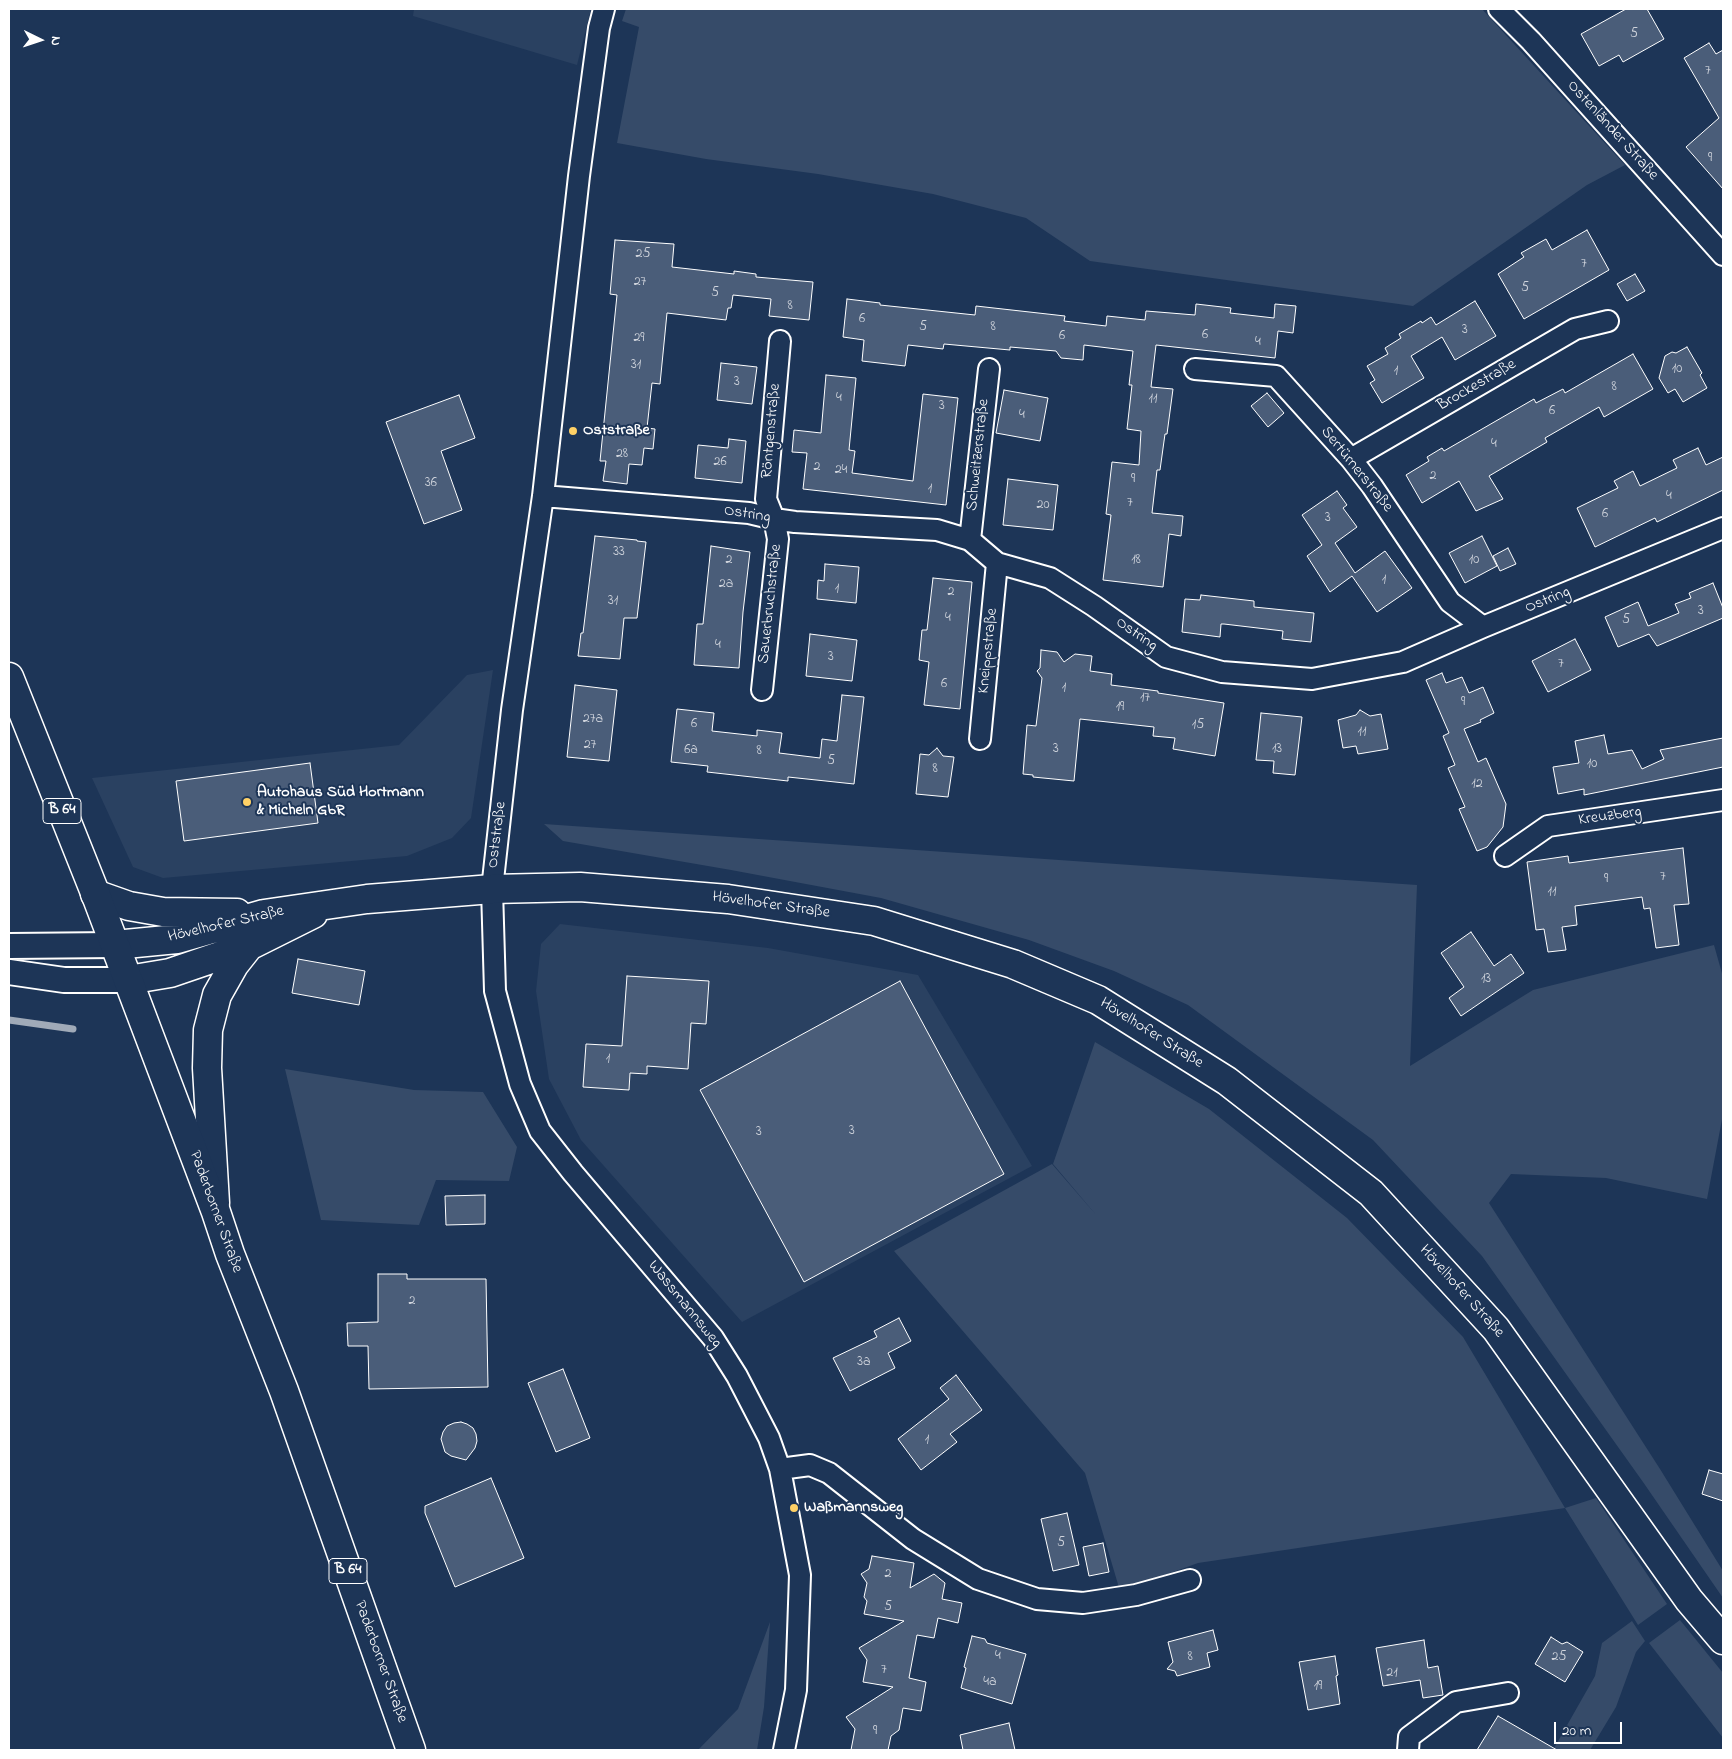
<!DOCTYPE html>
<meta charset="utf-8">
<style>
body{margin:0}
#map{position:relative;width:1732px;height:1759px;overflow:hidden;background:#1d3557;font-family:"Indie Flower",sans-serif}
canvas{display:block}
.frame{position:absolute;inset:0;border:10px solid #fff;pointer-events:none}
.north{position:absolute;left:15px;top:15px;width:50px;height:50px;-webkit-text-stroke:4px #1d3557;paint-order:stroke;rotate:94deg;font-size:14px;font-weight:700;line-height:20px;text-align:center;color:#fff}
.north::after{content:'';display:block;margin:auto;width:18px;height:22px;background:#fff;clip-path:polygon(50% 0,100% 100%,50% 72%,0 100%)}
.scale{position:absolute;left:1554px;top:1722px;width:68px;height:22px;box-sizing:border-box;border:2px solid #fff;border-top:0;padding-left:6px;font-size:15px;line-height:18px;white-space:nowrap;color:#fff;-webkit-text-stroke:4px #1d3557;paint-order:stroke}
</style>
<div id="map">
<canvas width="1732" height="1759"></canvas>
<div class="frame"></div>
<div class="north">N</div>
<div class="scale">20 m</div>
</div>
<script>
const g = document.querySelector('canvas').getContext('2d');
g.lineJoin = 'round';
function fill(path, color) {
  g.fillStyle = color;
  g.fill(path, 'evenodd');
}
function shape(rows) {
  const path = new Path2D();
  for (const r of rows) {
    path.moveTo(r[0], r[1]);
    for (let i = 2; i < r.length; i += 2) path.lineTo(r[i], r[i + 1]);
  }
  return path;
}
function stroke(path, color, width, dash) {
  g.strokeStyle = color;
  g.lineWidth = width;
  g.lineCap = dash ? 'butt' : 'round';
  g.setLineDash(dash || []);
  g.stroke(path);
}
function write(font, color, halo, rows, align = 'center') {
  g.font = font + ' "Indie Flower",sans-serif';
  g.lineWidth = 4;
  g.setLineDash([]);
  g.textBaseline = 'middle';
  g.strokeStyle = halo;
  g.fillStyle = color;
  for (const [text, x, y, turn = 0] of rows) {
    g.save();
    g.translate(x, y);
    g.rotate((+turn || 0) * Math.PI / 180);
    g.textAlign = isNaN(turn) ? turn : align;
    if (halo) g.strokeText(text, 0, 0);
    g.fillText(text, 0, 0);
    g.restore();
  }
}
fill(shape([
 [414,9,591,9,577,65,413,16],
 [493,670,471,818,452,838,407,856,163,878,133,867,92,778,399,745,467,675],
 [560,924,768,948,918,975,1032,1166,742,1322,581,1140,549,1079,536,991,541,944]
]), '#2a4161');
fill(shape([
 [626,9,1482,9,1625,165,1587,185,1413,306,1090,261,1026,218,933,194,818,174,706,159,617,143,639,27,622,21],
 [544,824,1417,885,1410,1066,1533,990,1714,945,1723,977,1723,1114,1707,1199,1606,1178,1511,1174,1489,1203,1660,1469,1723,1571,1723,1598,1643,1482,1482,1256,1373,1140,1188,1005,1114,971,1029,940,881,898,731,870,563,841],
 [1095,1042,1209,1109,1347,1218,1463,1337,1565,1508,1596,1498,1667,1604,1638,1625,1565,1508,1198,1563,1120,1591,1085,1473,894,1251,1052,1164,1097,1216,1053,1164],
 [285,1069,414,1090,483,1092,517,1147,509,1181,436,1180,419,1225,321,1220],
 [1680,1620,1723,1673,1723,1738,1649,1643],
 [1632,1621,1645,1641,1636,1652,1616,1707,1590,1750,1553,1750,1595,1676,1602,1643],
 [770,1622,764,1707,757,1750,698,1750,738,1709]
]), '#364b69');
stroke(shape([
 [9,1020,73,1029]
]), '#a0aab8', 7);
const building = shape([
 [1626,9,1647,9,1664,39,1623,62,1619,55,1599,66,1581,34,1626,9],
 [1709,43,1716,54,1723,50,1723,189,1686,147,1719,118,1684,58,1709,43],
 [1587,230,1609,270,1524,319,1498,274,1524,257,1521,253,1546,239,1552,250,1587,230],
 [615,240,674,244,672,267,734,274,734,271,756,274,756,277,813,282,809,320,769,316,771,299,733,295,731,308,728,308,726,320,667,313,660,384,652,383,647,428,655,429,653,449,644,448,642,465,629,464,627,484,603,481,606,461,600,461,617,295,610,294,615,240],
 [1635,274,1645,291,1627,301,1617,284,1635,274],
 [847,299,880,303,880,305,975,315,976,306,1065,316,1064,321,1106,326,1107,316,1145,320,1146,311,1195,315,1196,304,1231,308,1230,313,1274,318,1275,304,1296,306,1293,333,1278,331,1275,358,1156,345,1151,387,1173,389,1167,434,1165,434,1160,470,1157,470,1152,513,1183,516,1181,536,1169,534,1163,587,1103,580,1111,515,1106,514,1112,462,1139,465,1141,431,1127,429,1132,385,1129,385,1133,351,1084,345,1083,360,1061,358,1056,351,1010,347,1010,350,944,344,943,349,908,345,905,366,862,361,864,340,843,337,847,299],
 [1475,301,1496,336,1455,360,1442,337,1411,356,1424,378,1382,403,1370,383,1375,380,1367,366,1388,354,1385,348,1401,338,1399,334,1421,321,1422,323,1431,317,1436,325,1475,301],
 [1687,347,1702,373,1700,375,1707,388,1683,402,1675,389,1668,393,1659,378,1665,356,1672,352,1676,353,1687,347],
 [1633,354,1653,389,1604,417,1599,407,1545,438,1547,442,1489,476,1503,499,1476,511,1459,481,1422,503,1406,475,1429,461,1427,457,1442,448,1444,451,1534,399,1536,403,1563,389,1565,393,1633,354],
 [721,363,757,367,752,404,717,400,721,363],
 [826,375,856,378,849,450,855,451,852,473,913,481,923,394,958,398,946,505,803,489,807,453,792,452,794,430,821,433,826,375],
 [1004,390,1048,398,1040,441,996,433,1004,390],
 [1267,393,1284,413,1268,427,1251,406,1267,393],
 [459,395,475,438,441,451,462,510,424,524,386,422,459,395],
 [729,439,746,441,742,483,695,478,698,445,728,448,729,439],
 [1698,448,1706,465,1723,457,1723,490,1657,522,1655,518,1595,547,1577,508,1618,488,1614,481,1633,471,1640,486,1677,468,1673,460,1698,448],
 [1008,479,1058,485,1053,530,1003,525,1008,479],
 [1337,491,1347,505,1343,508,1357,527,1335,543,1355,573,1385,551,1412,588,1377,612,1352,576,1330,592,1307,556,1322,545,1302,515,1337,491],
 [595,536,637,540,637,541,646,542,637,618,624,618,620,659,578,656,581,633,583,633,595,536],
 [1482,536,1497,566,1465,583,1449,553,1482,536],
 [711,546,750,552,743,612,739,668,694,665,697,624,703,624,711,546],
 [1508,548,1516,564,1500,571,1493,556,1508,548],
 [825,564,859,567,856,603,817,599,818,580,824,581,825,564],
 [933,578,972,582,960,709,924,705,929,662,919,660,922,630,927,630,933,578],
 [1713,583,1723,608,1723,618,1657,646,1649,634,1618,647,1605,617,1638,602,1648,626,1679,613,1675,604,1691,598,1689,593,1713,583],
 [1201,595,1254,601,1254,607,1314,613,1311,642,1282,639,1283,631,1224,624,1221,624,1220,637,1182,632,1185,599,1200,600,1201,595],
 [810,634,857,640,852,681,806,676,810,634],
 [1575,639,1591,670,1548,692,1532,661,1575,639],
 [1041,650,1057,652,1064,662,1075,654,1092,656,1090,671,1112,674,1111,685,1158,691,1158,693,1224,703,1215,756,1173,749,1175,738,1153,736,1154,727,1080,719,1074,781,1033,777,1033,775,1023,774,1027,725,1036,726,1042,678,1037,671,1040,668,1041,650],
 [1442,673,1446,683,1462,677,1469,693,1483,687,1494,713,1480,720,1481,722,1464,729,1478,762,1486,758,1506,804,1503,827,1487,847,1477,851,1459,809,1465,807,1448,768,1455,765,1443,736,1449,733,1426,680,1442,673],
 [575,685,617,690,609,761,567,757,575,685],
 [842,695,864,697,854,784,788,777,788,781,707,772,708,766,671,762,677,709,714,713,712,731,757,736,757,730,782,733,779,753,820,758,822,739,837,741,842,695],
 [1360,710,1370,716,1381,714,1388,749,1358,754,1356,746,1343,748,1338,720,1356,715,1360,710],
 [1261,713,1302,717,1295,775,1273,773,1274,761,1256,760,1261,713],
 [1604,735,1608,754,1632,750,1642,769,1664,759,1660,750,1723,738,1723,767,1584,795,1584,789,1558,794,1553,767,1579,763,1575,741,1604,735],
 [937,748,943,756,954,757,948,797,916,794,920,754,929,755,937,748],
 [310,763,318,823,184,841,176,781,310,763],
 [1683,848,1689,904,1674,905,1679,945,1656,948,1650,908,1644,909,1642,897,1575,906,1577,925,1562,927,1566,950,1548,952,1544,929,1536,930,1527,862,1568,856,1569,863,1683,848],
 [1471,932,1494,966,1511,954,1524,973,1461,1016,1449,998,1464,987,1441,953,1471,932],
 [298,959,365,971,359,1005,292,993,298,959],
 [627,976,709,981,706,1024,691,1023,688,1069,647,1066,647,1074,630,1073,629,1090,583,1087,586,1044,622,1046,627,976],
 [900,981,1004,1174,804,1282,700,1090,900,981],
 [485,1195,485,1224,446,1225,445,1196,485,1195],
 [378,1274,407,1274,407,1279,486,1279,488,1387,369,1389,368,1346,348,1346,347,1323,378,1322,378,1274],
 [899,1318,911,1341,888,1353,895,1368,850,1391,833,1358,877,1337,874,1331,899,1318],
 [563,1369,590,1438,556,1452,528,1383,563,1369],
 [956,1375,982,1410,950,1434,957,1442,921,1470,898,1439,949,1399,940,1388,956,1375],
 [461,1422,467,1424,473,1428,476,1434,477,1441,475,1448,466,1460,451,1456,445,1452,441,1439,443,1432,447,1426,454,1423,461,1422],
 [1709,1470,1723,1474,1723,1501,1702,1494,1709,1470],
 [491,1478,524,1558,455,1587,425,1513,425,1506,491,1478],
 [1067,1513,1079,1565,1053,1571,1041,1519,1067,1513],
 [1103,1543,1109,1572,1089,1576,1083,1547,1103,1543],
 [872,1556,914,1563,910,1588,934,1574,945,1583,942,1599,962,1603,958,1623,938,1618,934,1638,917,1635,909,1678,926,1682,921,1711,903,1708,899,1730,891,1736,888,1750,851,1750,855,1729,846,1717,893,1687,863,1682,867,1660,859,1648,904,1621,864,1614,867,1601,864,1597,867,1583,861,1574,869,1569,872,1556],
 [1213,1630,1218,1650,1207,1653,1210,1667,1177,1676,1175,1671,1167,1669,1173,1662,1168,1642,1213,1630],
 [972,1636,985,1639,987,1643,1026,1654,1012,1704,961,1688,966,1668,964,1667,972,1636],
 [1551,1637,1562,1644,1567,1642,1583,1652,1565,1682,1535,1664,1551,1637],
 [1424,1640,1428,1668,1438,1666,1443,1695,1423,1698,1420,1680,1383,1686,1376,1648,1424,1640],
 [1335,1656,1338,1675,1336,1676,1340,1704,1308,1710,1299,1662,1335,1656],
 [1498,1716,1557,1750,1477,1750,1498,1716],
 [1009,1723,1015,1750,963,1750,960,1735,1009,1723]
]);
fill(building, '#4a5d79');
stroke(building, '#fff', 1);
const minor = shape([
 [604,9,599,28,579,176,543,496,512,710,492,889,495,991,520,1084,540,1131,573,1173,713,1338,737,1376,769,1438,780,1469,800,1575,796,1690,784,1750],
 [1499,9,1531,41,1723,255],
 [1195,369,1276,376,1351,459,1372,486,1450,602,1483,627],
 [1351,459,1575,329,1608,321],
 [543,496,749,513,774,519,795,522,937,530,970,540,997,563,1050,578,1094,606,1166,657,1222,672,1312,679,1403,662,1483,627,1723,528],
 [970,540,989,369],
 [762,690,778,539,774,519,766,499,780,341],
 [980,739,997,563],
 [1505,856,1548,826,1723,800],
 [780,1469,810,1465,829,1473,913,1539,978,1579,1037,1599,1083,1603,1136,1595,1190,1580],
 [1408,1750,1409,1737,1456,1702,1508,1693]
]);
const tertiary = shape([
 [9,946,115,945],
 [9,972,64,980,128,980]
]);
const secondary = shape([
 [95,894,129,906,163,912,237,913],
 [115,945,177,939,264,914,367,899,492,889,580,887,728,899,874,921,1013,964,1098,1000,1227,1081,1371,1193,1496,1329,1689,1600,1723,1640],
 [128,980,170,973,249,946,313,914],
 [215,1203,207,1068,208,1030,217,995,234,965,249,946]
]);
const primary = shape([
 [9,677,94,890,216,1212,230,1254,284,1391,411,1750]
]);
stroke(minor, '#fff', 24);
stroke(tertiary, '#fff', 28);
stroke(secondary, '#fff', 31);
stroke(primary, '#fff', 31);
stroke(minor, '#1d3557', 20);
stroke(tertiary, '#1d3557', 24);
stroke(secondary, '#1d3557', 28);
stroke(primary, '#1d3557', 28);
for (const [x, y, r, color] of [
 [573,431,5,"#ffd166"],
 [247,802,5,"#ffd166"],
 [794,1508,5,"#ffd166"]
]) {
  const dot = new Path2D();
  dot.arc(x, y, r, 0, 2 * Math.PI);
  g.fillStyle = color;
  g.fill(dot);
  stroke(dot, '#1d3557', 2);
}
write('14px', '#d2d6de', null, [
 ["5",1634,35],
 ["7",1708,72],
 ["9",1710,159],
 ["25",643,255],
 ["7",1584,265],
 ["27",640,283],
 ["5",1525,289],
 ["5",715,294],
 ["8",790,307],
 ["6",862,320],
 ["5",923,328],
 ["8",993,328],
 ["3",1465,331],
 ["6",1205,336],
 ["6",1062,337],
 ["29",639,339],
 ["4",1258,343],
 ["31",636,366],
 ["10",1677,370],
 ["1",1396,372],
 ["3",737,383],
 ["8",1614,388],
 ["4",839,399],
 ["11",1153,400],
 ["3",942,407],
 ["6",1552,412],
 ["4",1022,416],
 ["4",1494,445],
 ["28",622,455],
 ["26",720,463],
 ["2",817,468],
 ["24",841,471],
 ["2",1433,477],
 ["9",1133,480],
 ["36",431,484],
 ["1",930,490],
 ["4",1669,497],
 ["7",1130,504],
 ["20",1043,506],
 ["6",1605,515],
 ["3",1328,519],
 ["33",619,553],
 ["2",729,561],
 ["18",1136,561],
 ["10",1474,561],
 ["1",1384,581],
 ["2a",726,585],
 ["1",837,590],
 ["2",951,593],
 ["31",613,602],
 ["3",1701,612],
 ["4",948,619],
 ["5",1626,621],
 ["4",718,646],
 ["3",831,658],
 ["7",1561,665],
 ["6",944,685],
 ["1",1064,689],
 ["17",1145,699],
 ["9",1463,703],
 ["19",1120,708],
 ["27a",593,720],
 ["6",694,725],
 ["15",1198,726],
 ["11",1362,733],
 ["27",590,746],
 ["3",1056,750],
 ["13",1277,750],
 ["6a",691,751],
 ["8",759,752],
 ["5",831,762],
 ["10",1592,765],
 ["8",935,770],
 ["12",1477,785],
 ["7",1663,878],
 ["9",1606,880],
 ["11",1552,893],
 ["13",1486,980],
 ["1",608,1060],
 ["3",852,1132],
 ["3",759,1133],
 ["2",412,1302],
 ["3a",864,1363],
 ["1",927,1441],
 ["5",1061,1544],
 ["2",888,1575],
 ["5",888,1608],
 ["4",998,1657],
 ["8",1190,1658],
 ["25",1559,1658],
 ["7",884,1671],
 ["21",1392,1674],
 ["4a",990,1683],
 ["19",1318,1687],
 ["9",875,1732]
]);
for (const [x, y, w] of [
 [62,811,38],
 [348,1571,38]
]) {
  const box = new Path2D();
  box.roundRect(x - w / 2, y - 12.5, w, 25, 4);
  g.fillStyle = '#1d3557';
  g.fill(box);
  stroke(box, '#fff', 1);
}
write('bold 15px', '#fff', null, [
 ["B 64",62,811],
 ["B 64",348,1571]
]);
write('16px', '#fff', '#1d3557', [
 ["Ostenländer Straße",1612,131,48],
 ["Brockestraße",1477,386,-30],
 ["Röntgenstraße",772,431,-85],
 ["Schweitzerstraße",979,455,-84],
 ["Sertürnerstraße",1356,470,51],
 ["Ostring",747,515,9],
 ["Ostring",1548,601,-22],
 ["Sauerbruchstraße",771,604,-84],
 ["Ostring",1136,635,35],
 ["Kneippstraße",989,651,-84],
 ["Kreuzberg",1610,817,-8],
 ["Oststraße",498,835,-83],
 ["Hövelhofer Straße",771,906,8],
 ["Hövelhofer Straße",226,925,-13],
 ["Hövelhofer Straße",1151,1034,32],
 ["Paderborner Straße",215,1212,70],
 ["Hövelhofer Straße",1461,1292,48],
 ["Wassmannsweg",684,1305,51],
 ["Paderborner Straße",380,1662,70]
]);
write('bold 16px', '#fff', '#1d3557', [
 ["Oststraße",583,431],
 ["Autohaus Süd Hortmann",257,793],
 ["& Micheln GbR",257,811],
 ["Waßmannsweg",804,1508]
], 'left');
</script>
